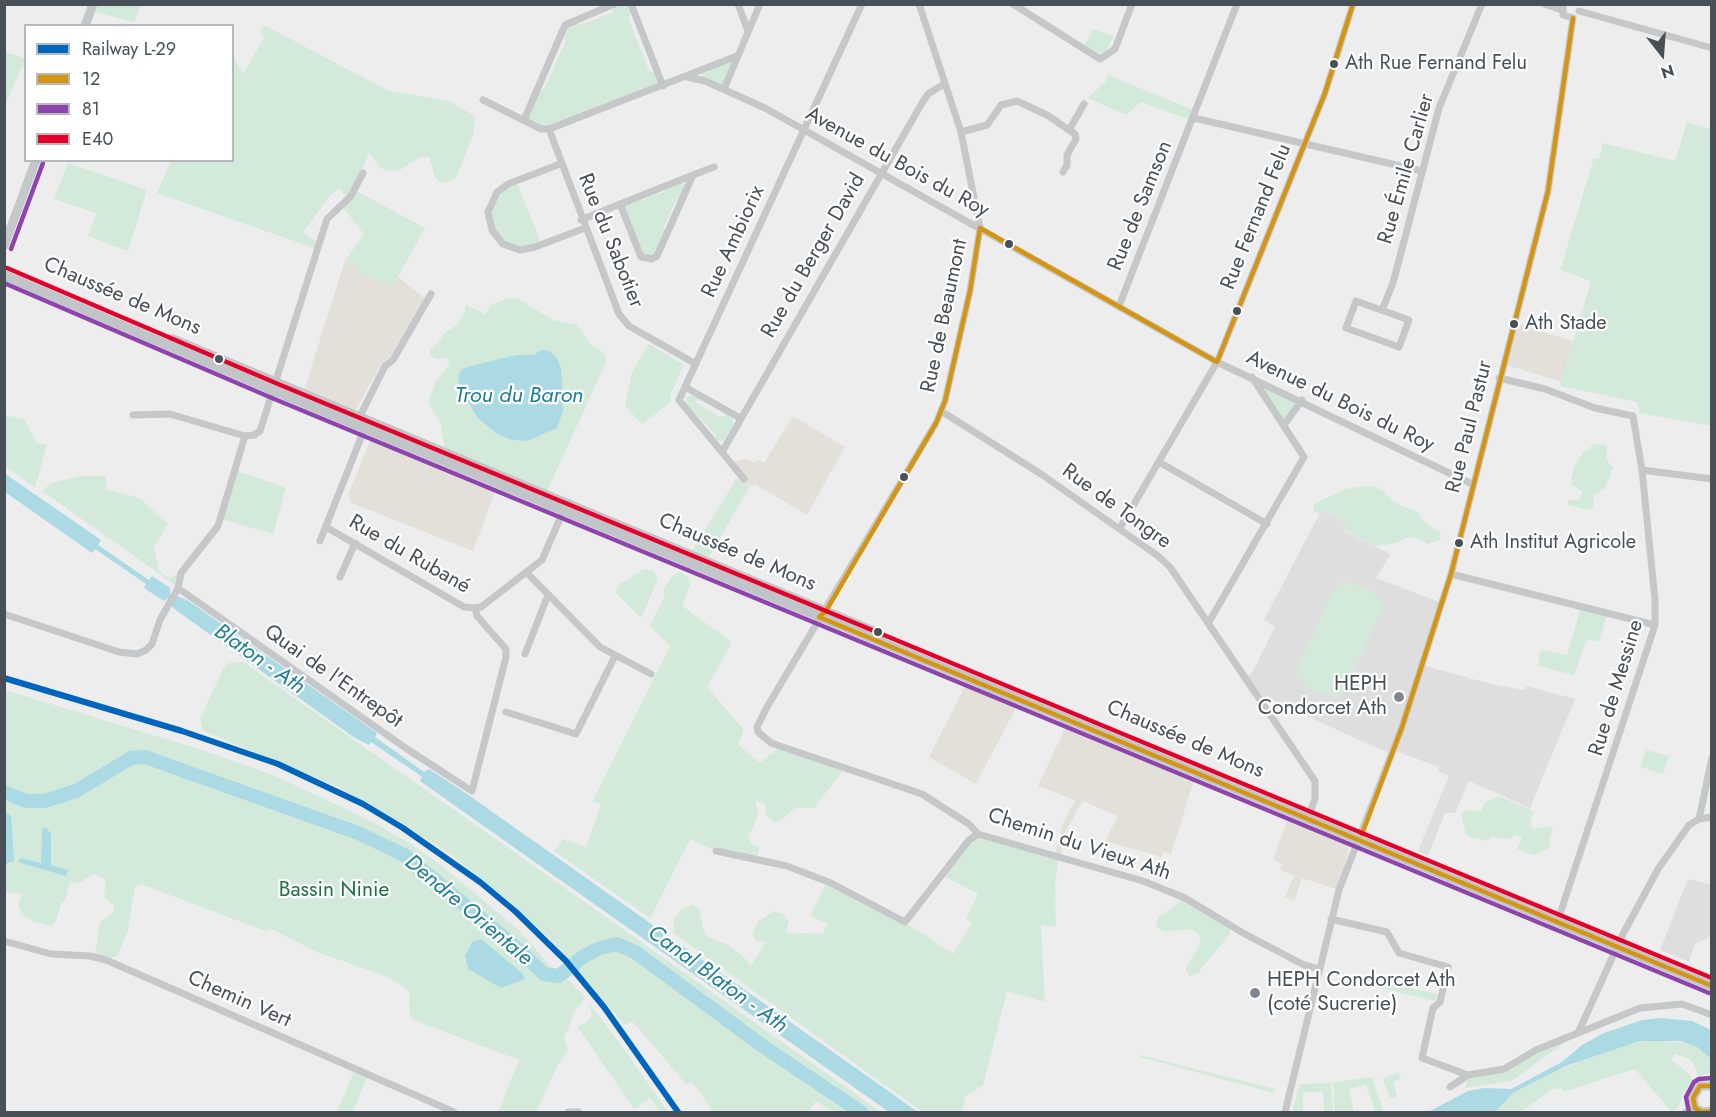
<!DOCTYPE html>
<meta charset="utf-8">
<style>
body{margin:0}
#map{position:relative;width:1716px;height:1117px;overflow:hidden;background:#ededed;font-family:Jost,sans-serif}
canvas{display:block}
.frame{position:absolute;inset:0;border:6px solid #475057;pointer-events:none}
.legend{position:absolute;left:24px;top:24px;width:210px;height:138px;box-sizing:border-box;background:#fff;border:2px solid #b5b9bc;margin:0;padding:8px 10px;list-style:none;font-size:18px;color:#475057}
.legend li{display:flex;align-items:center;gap:12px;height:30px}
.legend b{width:30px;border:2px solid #b5b9bc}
.north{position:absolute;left:1632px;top:24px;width:60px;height:60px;-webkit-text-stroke:4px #fff;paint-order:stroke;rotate:163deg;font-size:16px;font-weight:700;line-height:24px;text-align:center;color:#475057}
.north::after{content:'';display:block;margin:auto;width:21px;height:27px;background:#475057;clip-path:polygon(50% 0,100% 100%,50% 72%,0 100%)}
</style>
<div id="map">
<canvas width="1716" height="1117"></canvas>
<div class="frame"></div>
<ul class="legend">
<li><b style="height:8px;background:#0065bd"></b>Railway L-29</li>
<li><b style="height:8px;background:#d49511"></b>12</li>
<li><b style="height:8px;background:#8e44ad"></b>81</li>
<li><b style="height:8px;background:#e4002b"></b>E40</li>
</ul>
<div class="north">N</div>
</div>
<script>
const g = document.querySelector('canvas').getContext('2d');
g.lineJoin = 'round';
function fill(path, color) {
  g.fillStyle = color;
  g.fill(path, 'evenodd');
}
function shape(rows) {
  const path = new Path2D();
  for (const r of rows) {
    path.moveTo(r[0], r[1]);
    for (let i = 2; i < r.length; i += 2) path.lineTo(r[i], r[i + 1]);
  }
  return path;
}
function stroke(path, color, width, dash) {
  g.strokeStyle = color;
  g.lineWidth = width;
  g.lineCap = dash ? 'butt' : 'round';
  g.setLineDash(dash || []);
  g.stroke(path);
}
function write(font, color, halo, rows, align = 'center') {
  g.font = font + ' Jost,sans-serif';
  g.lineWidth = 4.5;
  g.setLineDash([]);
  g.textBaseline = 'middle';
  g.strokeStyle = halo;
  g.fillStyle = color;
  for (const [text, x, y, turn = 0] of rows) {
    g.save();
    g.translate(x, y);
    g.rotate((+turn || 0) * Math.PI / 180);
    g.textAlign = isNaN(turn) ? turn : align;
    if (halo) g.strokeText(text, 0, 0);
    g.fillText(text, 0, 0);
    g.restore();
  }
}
fill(shape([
 [345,261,359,267,357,272,393,286,398,277,427,300,394,354,381,364,355,411,304,390],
 [1514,323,1573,341,1562,382,1503,364],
 [793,416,845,447,807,515,755,484,750,486,743,482,734,462,745,459,755,463,759,460,764,463],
 [372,436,496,489,473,551,352,503,348,495],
 [967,682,1018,704,976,784,929,757],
 [1067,724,1194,780,1171,854,1164,852,1162,857,1105,841,1118,816,1083,801,1068,827,1060,858,1055,856,1062,826,1075,800,1038,786],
 [1288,819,1350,843,1339,890,1302,878,1294,901,1285,897,1294,876,1280,870,1282,864,1273,859]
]), '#e3e0da');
fill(shape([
 [1322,509,1348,523,1343,531,1391,554,1376,578,1442,603,1422,665,1491,684,1524,690,1527,686,1575,699,1530,808,1469,781,1455,813,1445,813,1428,856,1418,851,1449,776,1438,771,1439,767,1393,750,1389,753,1379,749,1269,699,1258,698,1245,678,1252,673,1275,627,1264,620],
 [1688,879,1712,885,1711,936,1695,944,1689,962,1660,950]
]), '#dfdede');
fill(shape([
 [93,5,141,5,134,22,91,11],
 [614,5,631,5,633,11,628,17,649,71,658,73,663,86,549,129,524,120,536,92,544,89,566,41,561,33,571,21,580,25,612,13],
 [264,25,389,91,449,101,475,116,474,132,456,178,447,182,440,183,435,177,429,157,421,157,400,170,389,171,380,168,369,153,355,190,425,228,393,286,357,272,358,267,345,261,364,234,341,205,350,196,343,194,339,188,330,195,303,232,319,243,314,248,157,193,171,161,232,160,233,58,243,74,264,38,260,31],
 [1093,29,1114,36,1107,50,1097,54,1083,48],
 [5,52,25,58,26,67,22,66,5,106],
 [729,59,734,63,727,81,718,87,702,80,702,70],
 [1108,75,1196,111,1193,121,1141,102,1126,115,1088,98,1106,81],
 [1687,122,1711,129,1711,426,1640,413,1637,402,1560,386,1591,281,1560,270,1594,158,1599,159,1603,143,1675,161],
 [68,163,147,190,128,251,88,236,96,213,54,199],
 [516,181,542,245,510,247,489,222,493,198],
 [682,182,686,187,682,200,675,202,664,227,667,234,657,256,641,257,620,204,640,196,642,200,665,191,665,186],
 [508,298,517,298,553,320,578,325,590,344,603,352,607,360,547,491,445,448,440,422,428,403,436,381,449,364,448,358,437,359,431,356,430,351,447,331,457,325,465,312,465,304,485,314,491,305],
 [516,355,534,355,466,399,458,381],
 [649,344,684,365,670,395,672,400,642,425,625,405,632,372],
 [1252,377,1302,400,1284,425],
 [693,395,700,399,695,402,720,417,728,415,732,417,733,426,722,442,715,439,716,435,687,405,686,397],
 [5,415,24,419,37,443,47,445,35,488,5,466],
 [1594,444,1607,445,1606,459,1613,468,1605,488,1594,496,1593,508,1590,510,1568,505,1568,500,1580,500,1582,491,1572,485,1571,478,1575,465,1582,454],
 [235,470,286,488,273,534,221,519],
 [81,476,104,476,107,480,105,489,140,498,168,524,154,547,159,571,169,578,181,573,178,587,42,491,51,483],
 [737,478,750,486,709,557,692,551],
 [1366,486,1378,487,1397,504,1418,512,1423,521,1441,533,1440,540,1428,544,1416,537,1405,538,1397,543,1375,546,1343,530,1347,522,1323,509,1320,514,1314,512,1313,506,1318,502,1345,489],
 [644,569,653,570,658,579,641,618,615,592,620,584],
 [680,572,687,576,690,585,682,606,732,642,707,687,744,730,738,744,760,763,780,746,839,765,842,772,814,808,795,808,779,822,773,822,765,814,765,804,756,801,758,815,748,838,752,844,759,848,757,857,716,851,690,839,650,918,554,851,563,839,586,847,601,805,593,801,594,798,670,646,650,626,665,596,663,590,673,575],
 [1342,583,1355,584,1372,592,1381,599,1383,608,1343,694,1336,697,1319,694,1306,687,1297,678,1296,673,1334,588],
 [1581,607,1607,614,1599,642,1587,639,1574,675,1538,666,1540,653,1543,650,1567,655],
 [243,662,497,840,881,1112,833,1112,816,1101,808,1112,713,1112,693,1083,686,1084,632,1021,625,1025,554,943,501,895,448,852,339,787,203,731,200,719,223,669,229,663],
 [5,690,199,749,273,775,365,818,408,842,442,866,520,931,559,976,567,979,585,997,581,1005,576,1009,564,1038,568,1050,558,1065,536,1112,498,1112,519,1060,416,1021,410,1016,409,991,388,977,317,952,272,929,265,931,141,884,135,887,128,930,117,956,112,958,95,954,100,922,114,912,114,906,104,898,106,879,93,874,78,884,71,882,69,885,65,900,61,903,56,921,51,926,34,922,21,914,18,905,22,894,5,892],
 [1646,750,1669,756,1663,774,1640,767],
 [1498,796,1530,809,1533,813,1530,823,1533,829,1550,826,1553,830,1549,840,1551,847,1534,855,1517,849,1522,837,1515,835,1510,839,1492,837,1488,841,1472,838,1466,834,1461,814,1466,810,1482,811,1485,802],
 [978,834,1059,858,1055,882,1056,927,1041,925,1045,1002,1007,991,983,1085,966,1096,962,1112,921,1111,673,933,674,920,680,911,692,904,699,908,704,932,710,938,729,945,749,962,750,967,766,942,756,941,752,933,759,921,774,911,783,914,789,921,786,933,822,934,828,924,810,916,827,882,905,922,953,954,972,923,966,919,978,894,942,875],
 [1185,898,1230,923,1230,934,1197,974,1189,976,1185,969,1198,948,1201,939,1197,933,1188,929,1164,932,1156,926,1158,918],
 [1377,981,1379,984,1383,982,1437,994,1436,1001,1376,987],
 [589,1003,629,1056,668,1112,660,1112,650,1098,634,1109,577,1026,586,1023,592,1016],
 [1571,1038,1512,1081,1465,1088,1468,1075,1487,1074,1536,1050],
 [1649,1040,1689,1043,1704,1051,1711,1059,1711,1073,1697,1076,1696,1068,1690,1059,1675,1054,1671,1059,1690,1075,1693,1081,1684,1091,1678,1108,1672,1112,1635,1069,1563,1092,1561,1088,1553,1089,1520,1112,1495,1112,1513,1093,1558,1070,1629,1044],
 [1140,1055,1275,1089,1274,1093,1139,1057],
 [355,1069,368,1075,353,1112,337,1112],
 [1398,1072,1401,1078,1393,1082,1397,1096,1390,1099,1383,1079],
 [1372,1077,1384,1112,1375,1112,1366,1085,1349,1089,1354,1112,1335,1112,1333,1082],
 [1331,1083,1333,1112,1324,1112,1323,1092,1303,1092,1303,1112,1292,1112,1300,1084]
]), '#d3eadb');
fill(shape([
 [541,350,549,351,557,358,561,368,563,411,557,428,527,441,512,440,497,434,478,418,466,399,458,381,459,374,462,369,471,366,516,355,534,355],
 [4,473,101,540,98,545,149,580,152,576,170,588,170,594,175,598,177,596,187,600,377,733,375,737,424,772,429,769,467,794,918,1112,889,1112,444,798,420,781,422,777,418,774,371,742,369,745,355,738,180,613,171,606,172,602,167,598,164,601,144,588,146,584,95,549,92,553,5,492],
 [5,812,11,816,14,858,14,861,7,863,5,870],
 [46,827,51,834,51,865,68,870,66,876,17,862,21,858,41,863,42,829],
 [481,939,523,974,525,979,501,988,468,969,465,956,472,942],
 [1660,1018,1692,1021,1707,1028,1711,1031,1711,1059,1697,1047,1681,1041,1640,1041,1566,1066,1513,1093,1495,1112,1428,1112,1468,1091,1484,1088,1511,1089,1562,1062,1582,1045,1604,1033,1642,1020]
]), '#acdae4');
stroke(shape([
 [4,792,26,801,45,801,76,791,131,758,145,757,358,833,404,855,519,950,544,974,559,976,584,956,600,948,616,944,635,952,764,1047,861,1112]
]), '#acdae4', 14);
stroke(shape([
 [631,4,663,86],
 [738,4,748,31],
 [919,4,961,132,980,228,970,291,945,401,936,423,767,707,757,727,758,732,771,743,922,794,969,824,978,834,1143,881,1185,898,1243,933,1304,965,1319,969],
 [1013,4,1100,59,1115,49,1132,4],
 [1544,4,1562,10],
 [1563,4,1563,15,1573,18],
 [1579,11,1712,48],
 [687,77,705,81,765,108,1217,362,1472,484],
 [724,89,760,4],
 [483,100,541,129,549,129,737,56],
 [1194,118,1422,171],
 [524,120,565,25,614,4],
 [549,129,619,314,629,326,696,364],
 [1069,130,1084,104],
 [961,132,987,125,1001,105,1017,101,1047,115,1075,134,1076,139,1067,155,1067,165,1063,172],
 [560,164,508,184,497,192,488,212,492,230,503,244,520,250,535,247,585,228],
 [693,175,714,167],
 [581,220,620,204,693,175,657,256,652,259,641,257,620,204],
 [1356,301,1409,320,1399,347,1346,328,1356,301],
 [1119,306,1237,4],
 [1382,310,1393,283,1439,108,1482,4],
 [1499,378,1545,389,1595,408,1633,416,1642,470,1655,600,1655,625,1557,923],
 [685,387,740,418],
 [941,411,1041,474,1158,556,1170,567,1315,781,1315,799,1307,820],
 [133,415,170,414,245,436,254,435,260,431,327,219,351,196,363,173],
 [359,418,385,366,393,360,431,294],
 [1284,425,1302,400],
 [722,452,922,103,928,94,944,84],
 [1159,462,1267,524],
 [1642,470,1712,479],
 [744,479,679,400,862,4],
 [326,527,464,607,475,608,481,607,542,560,565,507],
 [1120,528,1217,362,1325,93,1353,4],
 [320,541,366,425],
 [526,572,600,647,651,674],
 [1451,574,1655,625],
 [340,577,355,543],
 [178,588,407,749,472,791,506,657,506,649,477,616,475,608],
 [4,614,119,652,137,654,146,650,152,644,160,620,178,588,181,573,218,526,245,436],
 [1209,622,1304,457,1252,377],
 [525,654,548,595],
 [506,712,576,734,615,656],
 [1699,819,1712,758],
 [716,851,787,866,831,883,905,922,969,840,978,834],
 [1331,919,1387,932,1399,953,1448,967,1440,1002,1433,1008,1422,1058,1468,1075,1504,1069,1536,1050,1640,1008,1682,1004,1712,1015],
 [4,941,51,954,90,956,106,960,454,1112],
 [1578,1033,1622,936,1658,869,1689,825,1699,819,1712,817],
 [1450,1087,1468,1075],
 [568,1112,578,1112],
 [1285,1112,1339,890,1402,727,1451,574,1548,191,1573,18],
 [1686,1112,1695,1108]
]), '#c5c7c8', 7);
stroke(shape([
 [85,26,93,4],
 [4,246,36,160],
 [1712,1086,1700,1086,1693,1098,1695,1108,1702,1112,1712,1111]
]), '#c5c8ca', 9);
stroke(shape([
 [4,275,275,391,1712,986],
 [172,339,880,634]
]), '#c2c5c8', 10);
stroke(shape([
 [980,228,1217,362],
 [1217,362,1325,93,1353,4],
 [819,617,1712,986],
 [819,617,826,611,936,423,945,401,970,291,980,228],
 [1362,834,1402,727,1451,574,1548,191,1573,18],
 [1712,1086,1700,1086,1693,1098,1695,1108,1702,1112,1712,1111]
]), '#d49511', 4.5);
stroke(shape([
 [11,249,43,163],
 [4,283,272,398,1709,993],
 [1689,1112,1686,1097,1694,1082,1699,1079,1712,1078]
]), '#8e44ad', 4.5);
stroke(shape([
 [7,268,278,384,1712,978]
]), '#e4002b', 4.5);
stroke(shape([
 [4,678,182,731,278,764,363,804,403,828,480,882,516,912,566,961,604,1007,678,1112]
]), '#0065bd', 6);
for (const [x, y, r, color] of [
 [1334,64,5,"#475057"],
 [1009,244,5,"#475057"],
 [1237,311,5,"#475057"],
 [1514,324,5,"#475057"],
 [219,359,5,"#475057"],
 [904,477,5,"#475057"],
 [1459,543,5,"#475057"],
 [878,632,5,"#475057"],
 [1399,697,6,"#81878c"],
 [1255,993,6,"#81878c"]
]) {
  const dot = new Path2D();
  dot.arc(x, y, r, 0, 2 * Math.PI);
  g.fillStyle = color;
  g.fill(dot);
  stroke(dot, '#fff', 2);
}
write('20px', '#475057', '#fff', [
 ["Ath Rue Fernand Felu",1345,64],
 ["Ath Stade",1525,324],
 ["Ath Institut Agricole",1470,543]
], 'left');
write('21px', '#475057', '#fff', [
 ["Avenue du Bois du Roy",897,163,29],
 ["Rue Émile Carlier",1407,169,-74],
 ["Rue de Samson",1141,206,-68],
 ["Rue Fernand Felu",1257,217,-68],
 ["Rue du Sabotier",610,241,68],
 ["Rue Ambiorix",734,242,-65],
 ["Rue du Berger David",814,256,-60],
 ["Chaussée de Mons",122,297,23],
 ["Rue de Beaumont",945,316,-78],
 ["Avenue du Bois du Roy",1340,402,26],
 ["Rue Paul Pastur",1470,427,-76],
 ["Rue de Tongre",1116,507,36],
 ["Chaussée de Mons",737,553,23],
 ["Rue du Rubané",409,555,30],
 ["Quai de l'Entrepôt",333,677,35],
 ["Rue de Messine",1617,688,-73],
 ["Chaussée de Mons",1185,740,23],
 ["Chemin du Vieux Ath",1079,845,18],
 ["Chemin Vert",239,1000,24]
]);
write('21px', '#475057', '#fff', [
 ["HEPH",1387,685],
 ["Condorcet Ath",1387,709],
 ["HEPH Condorcet Ath",1267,981,"left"],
 ["(coté Sucrerie)",1267,1005,"left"]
], 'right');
write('21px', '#206f45', '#fff', [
 ["Bassin Ninie",334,891]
]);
write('italic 22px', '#1c7f95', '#fff', [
 ["Trou du Baron",519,397],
 ["Blaton - Ath",259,660,35],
 ["Dendre Orientale",468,911,40],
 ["Canal Blaton - Ath",717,980,36]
]);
</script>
